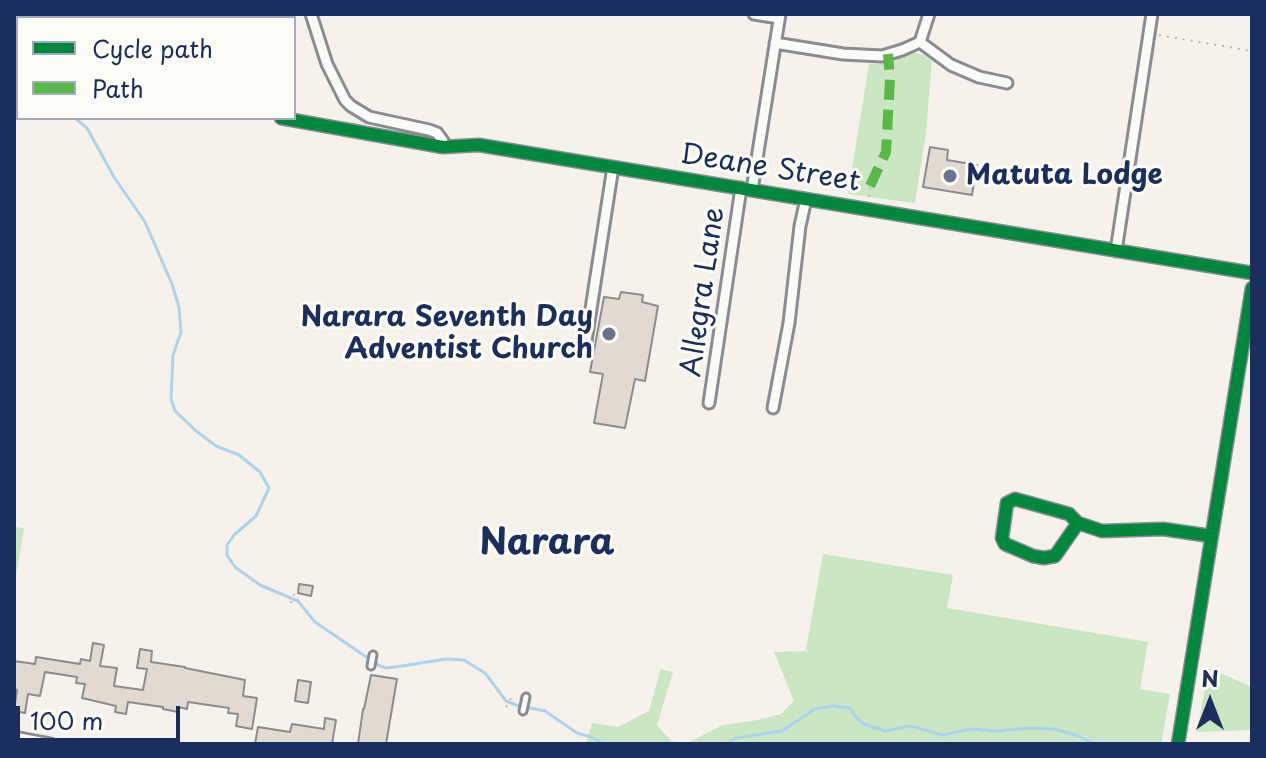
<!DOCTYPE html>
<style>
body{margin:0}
#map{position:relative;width:1266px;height:758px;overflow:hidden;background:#f6f2eb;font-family:"Playpen Sans",sans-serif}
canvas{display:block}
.frame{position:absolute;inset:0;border:16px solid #1b2f5e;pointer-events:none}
.legend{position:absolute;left:16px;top:16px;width:280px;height:104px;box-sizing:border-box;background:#fdfcf7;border:2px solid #a3aaba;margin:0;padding:10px 14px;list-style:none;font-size:24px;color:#1b2f5e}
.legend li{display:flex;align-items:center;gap:16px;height:40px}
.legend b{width:40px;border:2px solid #a3aaba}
.north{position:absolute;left:1170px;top:662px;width:80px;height:80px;-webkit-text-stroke:6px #fdfcf7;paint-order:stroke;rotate:0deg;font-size:22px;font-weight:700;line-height:32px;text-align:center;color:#1b2f5e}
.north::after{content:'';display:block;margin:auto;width:28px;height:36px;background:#1b2f5e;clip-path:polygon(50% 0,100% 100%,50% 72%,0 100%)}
.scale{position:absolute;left:16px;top:706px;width:164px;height:36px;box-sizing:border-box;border:4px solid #1b2f5e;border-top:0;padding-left:10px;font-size:24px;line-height:28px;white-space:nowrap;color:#1b2f5e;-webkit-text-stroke:6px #fdfcf7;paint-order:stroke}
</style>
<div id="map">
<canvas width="1266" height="758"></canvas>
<div class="frame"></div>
<ul class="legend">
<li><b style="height:10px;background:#00873e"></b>Cycle path</li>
<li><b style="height:10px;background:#58b947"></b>Path</li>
</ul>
<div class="north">N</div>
<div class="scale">100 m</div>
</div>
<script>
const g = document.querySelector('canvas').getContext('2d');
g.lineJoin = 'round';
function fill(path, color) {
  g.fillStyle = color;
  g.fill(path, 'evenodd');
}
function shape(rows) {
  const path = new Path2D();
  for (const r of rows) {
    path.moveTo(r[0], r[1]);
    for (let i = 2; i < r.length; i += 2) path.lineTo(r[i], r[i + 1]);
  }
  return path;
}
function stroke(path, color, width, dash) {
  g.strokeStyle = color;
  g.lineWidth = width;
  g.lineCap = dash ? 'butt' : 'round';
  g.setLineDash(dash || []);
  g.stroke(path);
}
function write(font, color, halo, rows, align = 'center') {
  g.font = font + ' "Playpen Sans",sans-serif';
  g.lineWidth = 6;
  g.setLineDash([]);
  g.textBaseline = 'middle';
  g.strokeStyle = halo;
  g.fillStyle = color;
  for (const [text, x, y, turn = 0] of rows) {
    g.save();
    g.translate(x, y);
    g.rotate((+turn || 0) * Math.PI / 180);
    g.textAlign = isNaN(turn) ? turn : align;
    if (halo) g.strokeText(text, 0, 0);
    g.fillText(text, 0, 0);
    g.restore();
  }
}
fill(shape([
 [911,52,924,55,932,61,926,133,915,203,848,194,869,64,888,63],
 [14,527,24,528,15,583,14,583],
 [823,554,953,575,947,608,1148,642,1140,689,1170,694,1161,744,586,744,592,723,618,727,649,711,661,669,673,672,657,725,671,741,687,743,723,725,758,720,781,714,794,701,774,652,808,651,806,649],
 [1209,668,1252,687,1252,730,1197,732]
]), '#cae6c2');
stroke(shape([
 [14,116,18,113],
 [75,118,87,128,114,177,145,222,172,284,179,307,181,332,173,355,171,399,175,411,195,430,216,446,239,455,260,472,269,488,256,516,234,535,227,545,227,555,235,567,260,585,298,601,315,622,378,665,386,668,402,666,446,659,464,660,485,673,506,701,516,705,545,711,577,733,591,737,604,744],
 [726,744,736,738,782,731,815,709,833,706,850,708,855,716,864,724,885,731,910,726,943,735,971,729,996,731,1030,728,1054,729,1076,735,1095,744]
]), '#aed3ec', 3);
const building = shape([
 [930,147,948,150,947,160,977,165,972,195,923,187,930,147],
 [621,292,643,295,642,302,658,306,645,381,635,379,625,428,594,423,603,374,590,372,604,297,619,299,621,292],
 [299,584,313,586,311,596,298,593,299,584],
 [93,643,104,645,100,666,117,668,114,686,143,690,147,669,137,668,140,649,152,651,151,662,185,667,185,668,245,680,243,696,257,698,252,729,236,726,238,714,228,713,229,708,188,702,187,709,178,707,178,712,163,709,163,707,128,702,126,714,115,712,116,706,82,698,85,684,76,683,77,677,45,672,40,696,28,694,25,713,14,711,17,690,14,689,14,661,35,664,36,657,80,664,81,659,90,661,93,643],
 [371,675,397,679,386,744,358,744,363,709,364,709,371,675],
 [298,680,311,682,308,703,295,701,298,680],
 [325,718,336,720,332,744,255,744,258,727,290,732,292,724,324,729,325,718]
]);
fill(building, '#e2dad0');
stroke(building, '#8a8c91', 2);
const lane = shape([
 [371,666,373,655],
 [523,711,526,697]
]);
const street = shape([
 [311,14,327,64,345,100,351,106,369,117,429,130,437,133,443,141,443,147],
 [754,14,779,18],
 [97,18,98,14],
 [920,42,951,65,979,77,1007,83],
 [775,43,843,54,882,56,902,50,920,42,929,14],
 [281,118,443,147,479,145,1252,273],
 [752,190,780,14],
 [1116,251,1152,14],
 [586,341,613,167],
 [709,403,741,188],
 [773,408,789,323,800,226,806,199],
 [1078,523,1055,556,1044,558,1033,556,1005,544,1002,538,1007,503,1015,499,1069,514,1078,523,1102,531,1163,529,1211,536],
 [14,737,51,744],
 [1178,744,1252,288]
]);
stroke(lane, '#8a8c91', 11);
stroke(street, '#8a8c91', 15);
stroke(shape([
 [1159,35,1252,51],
 [869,197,870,186],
 [291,603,294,594],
 [506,707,511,698]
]), '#b5b7bb', 2, [2, 6]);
stroke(lane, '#fafaf7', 5);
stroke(street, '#fafaf7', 9);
stroke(shape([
 [870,186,886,152,890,79,888,54]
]), '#58b947', 10, [20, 10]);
stroke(shape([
 [281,118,443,147,479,145,1252,273],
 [1078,523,1055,556,1044,558,1033,556,1005,544,1002,538,1007,503,1015,499,1069,514,1078,523,1102,531,1163,529,1211,536],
 [1178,744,1252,288]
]), '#00873e', 12);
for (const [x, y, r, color] of [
 [950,176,8,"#68738f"],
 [609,334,8,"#68738f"]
]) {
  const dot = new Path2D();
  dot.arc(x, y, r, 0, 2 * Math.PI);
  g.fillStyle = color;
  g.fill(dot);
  stroke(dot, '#fdfcf7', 3);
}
write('28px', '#1b2f5e', '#fdfcf7', [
 ["Deane Street",770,169,9],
 ["Allegra Lane",704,292,-82]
]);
write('bold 28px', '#1b2f5e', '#fdfcf7', [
 ["Matuta Lodge",966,176],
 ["Narara Seventh Day",593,318,"right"],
 ["Adventist Church",593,350,"right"]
], 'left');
write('bold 36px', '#1b2f5e', '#fdfcf7', [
 ["Narara",547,544]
]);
</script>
